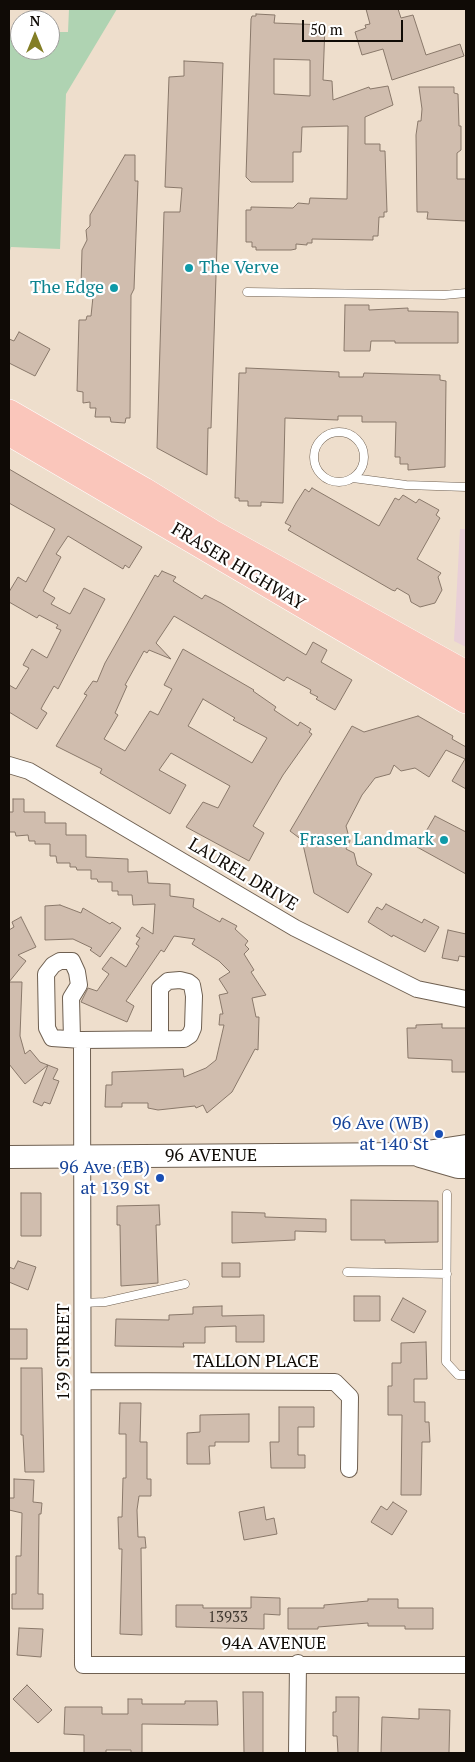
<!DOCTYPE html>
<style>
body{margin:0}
#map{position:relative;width:475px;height:1762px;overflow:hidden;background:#eedecc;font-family:"PT Serif",serif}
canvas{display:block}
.frame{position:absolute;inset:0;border:10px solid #100b06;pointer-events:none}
.north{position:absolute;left:10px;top:10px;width:50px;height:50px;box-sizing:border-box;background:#fff;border:1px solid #9f9d9b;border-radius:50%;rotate:0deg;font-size:14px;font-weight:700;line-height:20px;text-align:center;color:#100b06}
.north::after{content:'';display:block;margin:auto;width:18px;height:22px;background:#837e26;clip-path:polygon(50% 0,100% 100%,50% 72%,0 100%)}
.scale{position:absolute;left:302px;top:20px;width:101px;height:22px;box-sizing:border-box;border:2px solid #100b06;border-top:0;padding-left:6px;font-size:15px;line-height:18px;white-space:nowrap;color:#100b06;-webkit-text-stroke:4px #fff;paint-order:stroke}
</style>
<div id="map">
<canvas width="475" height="1762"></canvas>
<div class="frame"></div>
<div class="north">N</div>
<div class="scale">50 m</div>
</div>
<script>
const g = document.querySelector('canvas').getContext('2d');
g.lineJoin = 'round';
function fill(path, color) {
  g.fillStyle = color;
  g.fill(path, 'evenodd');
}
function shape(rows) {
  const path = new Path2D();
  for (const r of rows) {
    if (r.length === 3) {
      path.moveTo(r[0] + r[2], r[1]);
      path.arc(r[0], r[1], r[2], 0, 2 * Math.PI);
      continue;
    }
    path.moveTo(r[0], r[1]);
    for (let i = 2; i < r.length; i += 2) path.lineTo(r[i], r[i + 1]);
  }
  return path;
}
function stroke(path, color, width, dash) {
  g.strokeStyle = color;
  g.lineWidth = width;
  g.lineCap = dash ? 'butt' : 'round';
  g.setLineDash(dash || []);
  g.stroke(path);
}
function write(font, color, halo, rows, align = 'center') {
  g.font = font + ' "PT Serif",serif';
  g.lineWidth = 4.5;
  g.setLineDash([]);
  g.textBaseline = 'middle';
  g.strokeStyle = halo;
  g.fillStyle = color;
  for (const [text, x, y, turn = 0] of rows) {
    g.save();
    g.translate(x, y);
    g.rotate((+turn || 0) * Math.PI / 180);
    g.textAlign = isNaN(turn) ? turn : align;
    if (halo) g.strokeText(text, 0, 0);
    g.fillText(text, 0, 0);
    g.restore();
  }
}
fill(shape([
 [460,529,466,529,466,647,454,641]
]), '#e9cfd7');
fill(shape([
 [69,9,117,9,66,94,60,249,11,247,9,254,9,38,13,31,20,31,20,50,50,50,50,32,68,32]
]), '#afd3b2');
const building = shape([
 [366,9,398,9,401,18,413,15,426,55,460,44,464,56,392,80,383,49,362,55,355,32,366,28,365,25,370,24,366,9],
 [256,14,275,15,274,23,325,25,323,80,332,81,333,100,369,87,370,89,388,86,393,105,365,117,365,144,380,144,380,151,385,151,387,212,384,212,384,217,379,217,378,236,373,236,373,240,312,239,312,243,307,243,307,245,296,244,296,249,291,250,256,250,256,247,252,247,252,242,246,242,246,210,251,210,251,207,293,208,298,203,309,204,310,198,347,199,348,126,302,127,301,152,293,152,293,182,251,182,246,177,251,19,252,16,256,16,256,14],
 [274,59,310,60,310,96,274,94,274,59],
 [184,61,223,63,211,428,208,428,207,475,157,448,164,212,180,212,182,188,165,187,169,77,184,76,184,61],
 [419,87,454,87,454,93,458,94,459,126,461,126,461,150,457,153,457,179,466,179,466,221,427,219,428,212,417,212,416,135,418,121,421,121,422,109,419,87],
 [125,155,135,155,135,181,138,181,134,289,131,295,130,418,126,418,125,423,111,422,110,417,95,417,96,408,90,408,90,402,83,403,83,392,77,391,79,320,86,320,87,316,91,316,94,287,81,286,82,250,87,240,86,230,90,226,90,215,125,155],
 [345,305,369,305,369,310,408,308,408,311,458,312,458,343,395,343,395,341,371,341,370,351,344,351,345,305],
 [19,332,50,349,35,376,9,363,9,339,14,341,19,332],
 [246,368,339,372,339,377,363,377,364,373,440,375,440,380,446,381,445,467,408,470,408,464,400,464,400,457,395,457,396,422,362,422,362,416,338,416,338,420,285,418,283,503,261,502,261,506,248,506,248,501,239,501,239,498,235,498,239,373,246,373,246,368],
 [9,469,142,547,129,568,125,565,123,569,68,536,56,554,61,557,43,591,55,598,51,604,70,614,84,588,105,599,58,689,54,686,43,705,41,709,47,713,37,729,9,712,9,685,16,689,29,668,23,665,32,649,47,658,61,630,56,628,58,625,39,615,37,618,9,602,9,592,18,577,26,582,55,529,9,503,9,469],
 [312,488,379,526,395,498,399,500,403,495,416,503,419,499,439,510,436,515,440,518,417,559,441,573,438,577,442,590,435,603,420,607,411,602,409,595,397,588,395,591,392,590,288,530,291,526,285,523,296,503,305,489,309,492,312,488],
 [162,571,176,577,173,581,202,599,205,595,221,603,306,655,313,642,327,650,321,662,352,680,335,710,316,699,318,697,310,693,311,690,287,677,284,681,174,616,156,643,171,659,149,650,147,653,144,651,125,685,127,686,115,713,118,715,104,739,125,751,150,711,158,715,172,689,164,685,183,649,254,690,253,691,276,707,274,710,298,726,300,722,311,729,309,732,312,734,283,775,253,826,264,833,249,861,186,827,203,802,218,808,230,786,171,753,159,770,186,785,170,814,100,773,102,769,56,746,87,695,84,694,93,681,97,682,105,663,155,575,158,577,162,571],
 [203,699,235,718,233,720,267,738,252,763,188,726,203,699],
 [418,716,453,736,452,739,466,747,466,789,452,781,465,759,446,750,429,777,415,768,401,771,394,765,390,774,375,778,362,795,346,826,350,841,346,849,354,853,357,865,372,874,348,913,314,893,302,840,290,831,352,726,364,732,418,716],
 [13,799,24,799,24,812,45,812,45,823,66,823,66,835,86,835,86,857,128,859,128,872,147,871,148,883,170,884,170,896,194,899,193,907,220,922,222,918,237,926,235,929,248,941,245,945,249,949,244,954,254,970,251,972,266,995,252,998,256,1017,259,1017,258,1050,255,1049,232,1092,207,1113,203,1105,196,1108,195,1106,158,1110,148,1108,148,1103,122,1103,122,1107,105,1107,106,1085,112,1085,112,1072,183,1069,184,1077,206,1068,216,1060,224,1025,219,1025,220,1014,223,1014,219,995,228,993,219,979,230,972,219,961,192,944,195,939,174,936,164,952,161,950,126,1001,134,1006,127,1022,81,1002,88,988,97,991,109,974,102,969,111,957,126,967,139,946,136,944,140,938,136,936,142,927,153,934,155,904,133,905,132,895,118,895,118,891,112,891,112,882,98,882,97,879,91,879,91,870,77,870,76,867,70,867,70,863,57,863,56,856,50,856,50,844,35,844,35,841,29,841,28,835,16,836,15,832,9,832,9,812,13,812,13,799],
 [435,816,466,832,466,874,417,847,435,816],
 [386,904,422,923,424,919,439,927,425,952,393,935,392,937,368,922,377,907,382,910,386,904],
 [60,905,81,913,83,908,110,924,112,922,121,928,100,957,90,950,92,948,73,939,45,940,45,906,60,905],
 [21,917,36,947,18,955,26,961,9,982,9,930,14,927,12,922,21,917],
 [448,930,466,934,466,957,459,956,458,961,442,958,448,930],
 [9,982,22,982,20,1036,25,1054,30,1050,40,1062,58,1069,53,1079,59,1081,50,1104,44,1102,42,1106,33,1102,48,1065,25,1084,9,1064,9,982],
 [442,1024,442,1028,466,1028,466,1072,452,1072,452,1060,408,1058,407,1028,416,1028,416,1025,442,1024],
 [21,1193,41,1193,41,1236,21,1236,21,1193],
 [351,1200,438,1201,438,1242,385,1243,385,1240,351,1240,351,1200],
 [159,1205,160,1225,156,1225,158,1283,121,1286,120,1225,117,1225,117,1206,159,1205],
 [232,1212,265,1213,265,1217,326,1219,326,1232,295,1231,295,1240,232,1243,232,1212],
 [18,1261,36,1267,28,1290,9,1282,9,1267,14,1269,18,1261],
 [222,1263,240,1263,240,1277,222,1277,222,1263],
 [354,1296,380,1296,380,1321,354,1321,354,1296],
 [403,1298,426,1311,414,1333,391,1320,403,1298],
 [222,1306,222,1316,264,1315,264,1342,236,1342,236,1326,205,1327,205,1343,183,1343,184,1347,115,1346,116,1319,169,1320,169,1315,193,1314,193,1307,222,1306],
 [9,1329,27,1329,27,1359,9,1359,9,1329],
 [426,1342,427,1379,414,1379,414,1402,425,1402,425,1422,429,1422,430,1442,422,1442,421,1495,401,1495,402,1415,388,1415,388,1386,392,1386,392,1363,401,1363,401,1343,426,1342],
 [21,1368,42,1368,44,1472,25,1472,23,1435,21,1435,21,1368],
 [120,1403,141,1403,140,1442,147,1442,147,1479,151,1479,151,1496,139,1496,137,1510,138,1537,145,1537,146,1548,141,1548,142,1635,120,1634,122,1549,119,1549,118,1517,122,1517,123,1478,126,1478,126,1434,119,1434,120,1403],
 [279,1407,314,1407,314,1427,298,1427,298,1455,305,1455,305,1468,271,1468,270,1442,279,1442,279,1407],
 [249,1414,249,1442,215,1442,215,1446,209,1446,210,1464,187,1464,187,1433,200,1432,200,1415,249,1414],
 [14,1479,34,1480,33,1502,42,1503,41,1514,39,1514,38,1594,43,1594,43,1609,12,1609,12,1594,16,1594,16,1556,21,1556,22,1513,9,1510,9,1498,14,1498,14,1479],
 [393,1502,407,1511,392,1535,371,1522,381,1506,387,1510,393,1502],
 [264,1507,266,1520,274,1518,277,1534,244,1540,239,1512,264,1507],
 [251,1597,280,1598,280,1615,264,1614,264,1629,176,1627,176,1605,203,1605,203,1608,251,1608,251,1597],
 [368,1599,398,1599,398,1608,433,1608,433,1629,405,1629,405,1626,368,1626,368,1623,318,1627,318,1629,288,1629,288,1608,324,1608,324,1605,368,1601,368,1599],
 [19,1628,43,1629,41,1657,17,1655,19,1628],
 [27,1685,52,1710,38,1723,13,1699,27,1685],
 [243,1692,263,1692,263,1753,244,1753,243,1692],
 [336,1697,359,1697,358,1753,338,1753,337,1736,333,1736,333,1712,336,1712,336,1697],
 [128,1699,142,1699,142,1704,185,1704,185,1701,217,1701,218,1725,142,1724,142,1753,131,1753,131,1750,106,1750,106,1753,84,1753,84,1735,64,1734,65,1707,102,1707,102,1714,128,1714,128,1699],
 [419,1709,450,1710,449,1753,381,1753,382,1717,419,1719,419,1709]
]);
fill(building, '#d0bdae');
stroke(building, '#89786a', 1);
const lane = shape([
 [247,292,444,295,466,293],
 [339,457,25],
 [353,478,406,485,466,487],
 [447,1194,446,1362,458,1375,466,1375],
 [347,1272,447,1274],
 [83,1303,105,1302,185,1284]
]);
const street = shape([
 [9,765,29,771,295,928,417,989,466,999],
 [72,1039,71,998,79,985,77,972,72,961,60,961,53,965,46,974,47,1028,52,1038,82,1040,184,1039,190,1035,193,1028,194,996,192,985,188,982,180,980,168,981,160,988,160,1039],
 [82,1040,83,1665,466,1665],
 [84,1381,335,1382,350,1397,349,1469],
 [297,1753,298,1663]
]);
const secondary = shape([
 [420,1156,458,1167,466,1167],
 [9,1157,414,1154,466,1146]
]);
const primary = shape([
 [9,412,144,490,212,532,464,672,466,675],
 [9,433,466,701]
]);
stroke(lane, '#6f6051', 9);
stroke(street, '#6f6051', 18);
stroke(secondary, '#6f6051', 24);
stroke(primary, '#fff', 26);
stroke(lane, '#fff', 8);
stroke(street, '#fff', 16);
stroke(secondary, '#fff', 22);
stroke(primary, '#fac6bb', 25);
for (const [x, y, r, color] of [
 [189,268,5,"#0f9aa8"],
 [114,288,5,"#0f9aa8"],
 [444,840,5,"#0f9aa8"],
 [439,1134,5,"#1a4fb4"],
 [160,1178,5,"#1a4fb4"]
]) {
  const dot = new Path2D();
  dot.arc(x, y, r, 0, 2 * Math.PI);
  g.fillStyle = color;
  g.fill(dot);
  stroke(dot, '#fff', 2);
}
write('15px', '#403830', null, [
 ["13933",228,1618]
]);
write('18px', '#0d838f', '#fff', [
 ["The Verve",199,268,"left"],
 ["The Edge",104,288],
 ["Fraser Landmark",434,840]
], 'right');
write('18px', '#100b06', '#fff', [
 ["FRASER HIGHWAY",238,567,31],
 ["LAUREL DRIVE",243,875,31],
 ["96 AVENUE",211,1156],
 ["139 STREET",64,1352,-90],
 ["TALLON PLACE",256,1362],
 ["94A AVENUE",274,1644]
]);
write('18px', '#164399', '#fff', [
 ["96 Ave (WB)",429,1124],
 ["at 140 St",429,1145],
 ["96 Ave (EB)",150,1168],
 ["at 139 St",150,1189]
], 'right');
</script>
